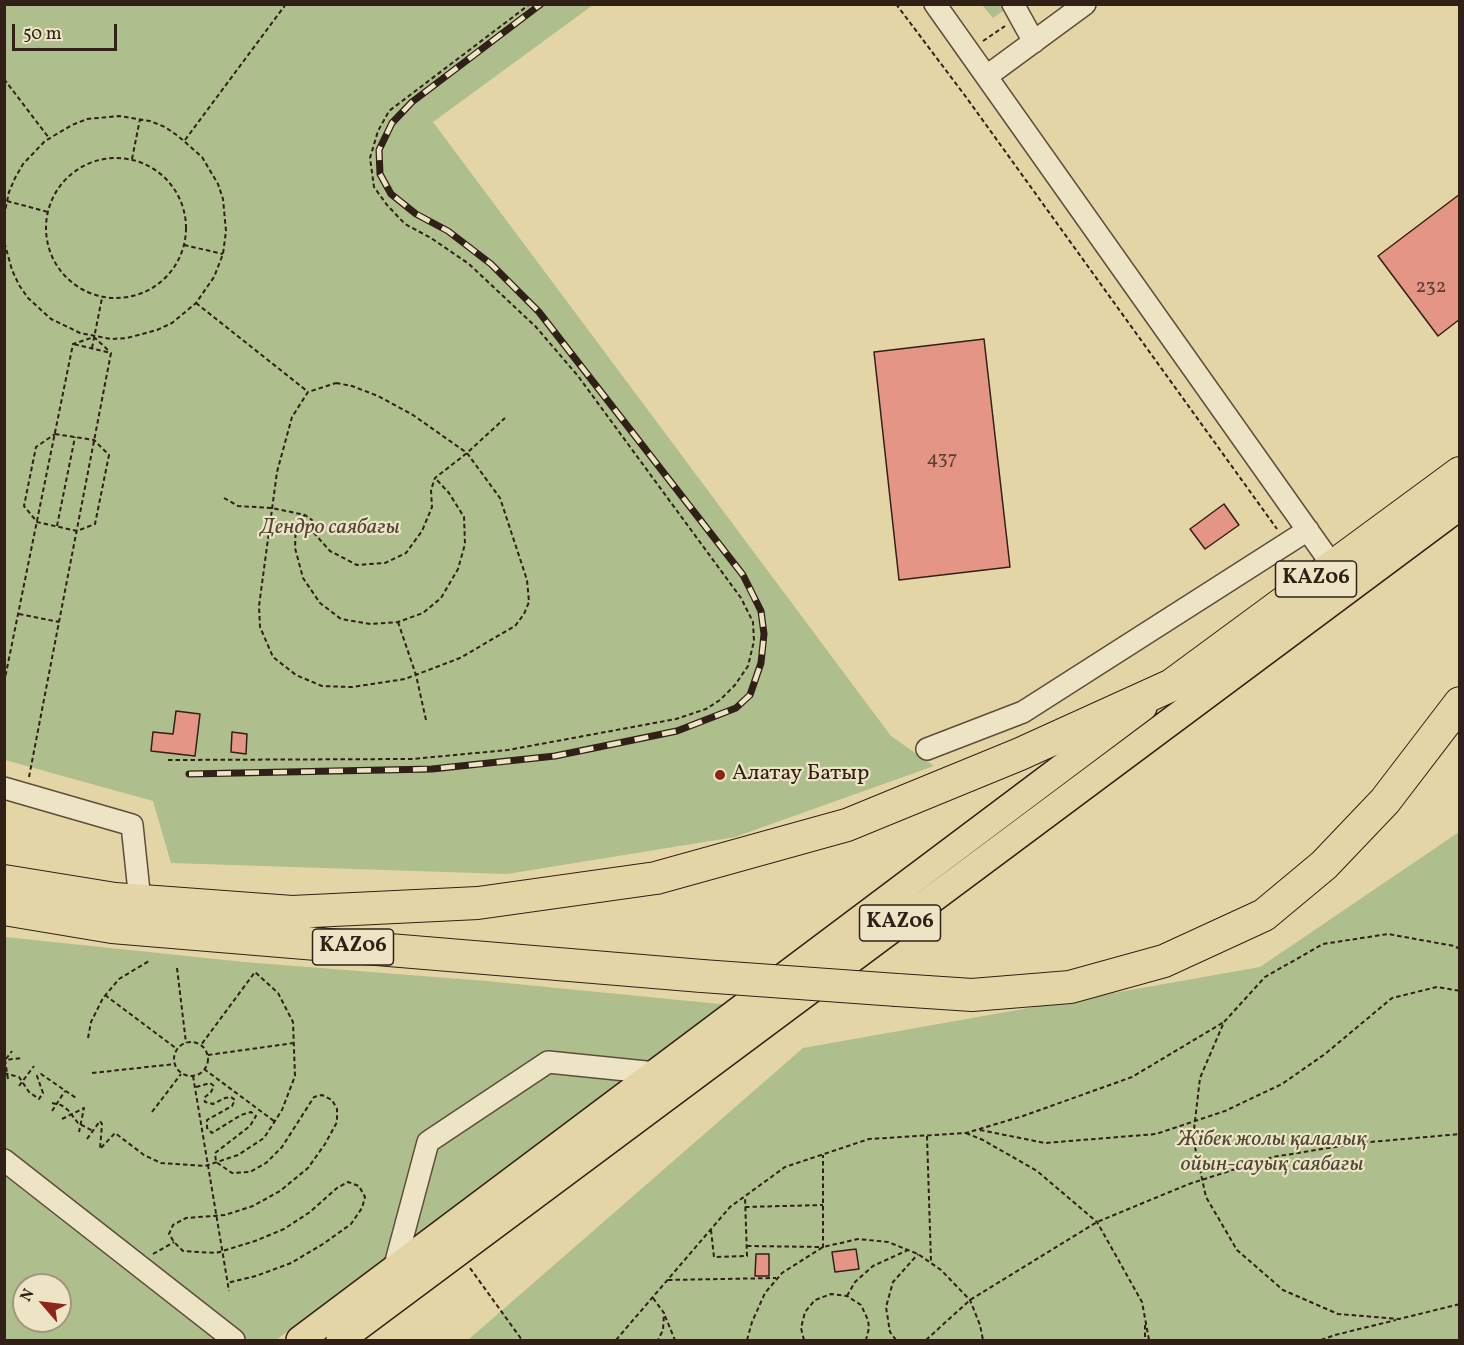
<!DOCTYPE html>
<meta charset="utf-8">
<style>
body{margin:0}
#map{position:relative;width:1464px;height:1345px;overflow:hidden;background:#e4d5a7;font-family:Vollkorn,serif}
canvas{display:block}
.frame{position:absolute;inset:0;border:6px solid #312017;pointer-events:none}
.north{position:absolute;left:12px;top:1273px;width:60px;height:60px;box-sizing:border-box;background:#ede4c6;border:2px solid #a29680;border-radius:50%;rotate:298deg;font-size:16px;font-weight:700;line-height:24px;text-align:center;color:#312017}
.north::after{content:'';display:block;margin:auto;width:21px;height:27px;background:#8f2418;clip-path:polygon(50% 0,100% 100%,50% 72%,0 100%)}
.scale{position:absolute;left:12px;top:24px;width:105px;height:27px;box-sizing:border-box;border:3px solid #312017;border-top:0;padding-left:8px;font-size:18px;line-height:21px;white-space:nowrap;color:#312017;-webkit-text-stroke:4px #ede4c6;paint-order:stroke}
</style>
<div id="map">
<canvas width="1464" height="1345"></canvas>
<div class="frame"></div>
<div class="north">N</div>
<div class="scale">50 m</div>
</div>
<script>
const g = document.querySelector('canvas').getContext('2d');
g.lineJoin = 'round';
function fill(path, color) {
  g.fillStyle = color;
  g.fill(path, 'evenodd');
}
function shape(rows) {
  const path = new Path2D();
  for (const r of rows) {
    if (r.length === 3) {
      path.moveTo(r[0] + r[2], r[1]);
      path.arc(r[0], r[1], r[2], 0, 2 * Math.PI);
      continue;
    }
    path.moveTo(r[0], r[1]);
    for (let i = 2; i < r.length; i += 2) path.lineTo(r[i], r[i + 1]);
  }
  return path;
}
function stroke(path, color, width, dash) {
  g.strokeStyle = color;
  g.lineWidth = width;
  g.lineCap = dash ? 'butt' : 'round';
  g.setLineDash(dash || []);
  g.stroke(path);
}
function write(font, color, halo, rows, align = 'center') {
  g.font = font + ' Vollkorn,serif';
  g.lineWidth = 4.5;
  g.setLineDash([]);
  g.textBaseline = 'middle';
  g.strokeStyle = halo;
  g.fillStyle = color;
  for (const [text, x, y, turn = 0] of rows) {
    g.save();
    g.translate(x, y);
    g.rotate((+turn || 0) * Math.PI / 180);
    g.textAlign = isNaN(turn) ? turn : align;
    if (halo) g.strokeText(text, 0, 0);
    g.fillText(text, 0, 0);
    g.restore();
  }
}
fill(shape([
 [4,5,593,5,433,122,891,736,934,766,735,837,507,874,171,863,153,801,5,760],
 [982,5,1012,5,993,18],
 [1459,832,1459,1340,468,1340,803,1048,1260,967],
 [5,937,244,962,486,981,730,1005,276,1340,5,1340],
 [24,1285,60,1285,60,1321,24,1321]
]), '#aebe8c');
const building = shape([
 [1460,194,1460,319,1438,336,1378,256,1460,194],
 [984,339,1010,567,899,580,874,352,984,339],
 [1224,504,1239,525,1205,549,1190,529,1224,504],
 [176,711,200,714,195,756,151,751,153,732,173,734,176,711],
 [232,732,247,734,246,754,231,752,232,732],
 [856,1249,859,1269,835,1272,832,1252,856,1249],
 [756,1254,769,1254,769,1276,755,1276,756,1254]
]);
fill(building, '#e49586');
stroke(building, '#312017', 1.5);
const minor = shape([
 [935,4,1333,566],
 [1013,4,1034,42],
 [987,76,1085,4],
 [927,749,1023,712,1308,530],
 [4,788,132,825,140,901],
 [4,1160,234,1340],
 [394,1269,428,1142,548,1062,656,1073]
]);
const major = shape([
 [300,1340,1143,707],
 [340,1340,1460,506]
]);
const highway = shape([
 [4,881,115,899,292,912,478,903,656,878,818,833,847,825,1020,754,1172,685,1460,473],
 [4,909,112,927,702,976],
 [897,990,972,995,1070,987,1164,961,1264,915,1324,865,1385,801,1460,703]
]);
stroke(minor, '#5e4d3b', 24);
stroke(major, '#312017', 30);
stroke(highway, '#312017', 34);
stroke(shape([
 [896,4,966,97,1277,529],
 [983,41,1005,26],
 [4,79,49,138],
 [185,140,286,4],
 [116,228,70],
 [132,159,140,119],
 [7,201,48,212],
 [4,216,9,192,15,178,23,164,45,141,72,125,87,119,119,116,150,121,165,127,178,136,202,157,218,184,223,199,226,231,223,254,214,277,196,303,172,323,157,330,127,338,111,339,80,333,51,319,28,298,19,285,12,270,4,241],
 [184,245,223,254],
 [196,303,307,391],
 [92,348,102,298],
 [336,383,352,386,378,396,413,415,467,453,500,498,527,580,529,602,524,614,515,626,460,658,405,679,352,687,322,686,296,675,273,657,260,627,259,606,277,472,292,417,308,392,336,383],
 [55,434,94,440,109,455,95,524,77,531,37,522,24,506,36,447,55,434],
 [224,498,238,506,272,508,305,515,312,520,314,533,330,551,357,565,385,563,406,553,422,531,432,507,431,490,435,478,467,453,505,418],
 [305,515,296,523,295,548,303,578,320,603,341,619,371,624,398,622,423,613,441,598,458,569,465,544,464,517,449,493,436,479],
 [57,526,75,437],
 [19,614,59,622],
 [398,622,416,675,426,720],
 [4,683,73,344,94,337,109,351],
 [168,760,412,759,508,750,676,719,706,709,720,700,735,685,748,666,754,641,753,622,741,598,578,376,536,327,469,264,431,238,405,224,387,205,374,187,370,158,378,131,389,111,530,4],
 [29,777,111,353,73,344],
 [1460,949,1454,946,1388,934,1323,944,1265,977,1224,1022,1200,1078,1193,1138,1206,1197,1237,1250,1283,1290,1338,1314,1399,1319,1460,1304],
 [177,968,186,1043],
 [105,995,177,1049],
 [88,1038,91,1022,103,998,119,979,149,961],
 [191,1059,17],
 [208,1055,294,1043],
 [6,1059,12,1051],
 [204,1069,274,1121],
 [4,1073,19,1077,29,1092,39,1099,43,1093,37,1076,41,1074,76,1098],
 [92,1073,175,1064],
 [193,1076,229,1291],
 [8,1079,5,1060,22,1058],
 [19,1086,34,1066],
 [196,1087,210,1083,214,1086,211,1092,204,1098,205,1102,213,1104,225,1098,231,1097,235,1100,232,1106,207,1120,207,1128,212,1133,241,1115,251,1112,256,1116,250,1126,215,1153,216,1162,232,1173,250,1172,266,1163,282,1147,314,1097,322,1095,332,1100,337,1109,337,1122,325,1144,308,1168,280,1191,253,1206,225,1215,186,1218,173,1225,169,1234,174,1242,183,1251,216,1253,255,1241,284,1229,310,1212,337,1188,348,1182,359,1186,365,1197,362,1208,351,1224,323,1244,291,1263,256,1276,227,1283],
 [52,1103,61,1105,68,1110,78,1123,93,1131],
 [52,1111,65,1091],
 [152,1112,181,1074],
 [62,1119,84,1108,79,1132],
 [980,1130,1045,1143,1156,1134,1225,1111,1282,1084,1325,1054,1392,998,1437,987,1460,991],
 [966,1133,983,1140,1037,1171,1097,1222,1142,1302,1149,1340],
 [927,1136,931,1262],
 [87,1139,100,1121,102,1124,100,1149,115,1133,144,1155,161,1163,205,1166,238,1155,264,1138,282,1110,295,1076,293,1022,278,993,255,972,201,1045],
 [745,1207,823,1205],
 [711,1230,714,1257,747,1256,745,1197],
 [747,1246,823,1247,823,1155],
 [153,1254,174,1242],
 [470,1268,522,1340],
 [668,1280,776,1278],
 [847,1296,855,1282,873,1266,908,1250],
 [653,1298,664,1313,663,1330,658,1340],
 [665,1316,675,1340],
 [1145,1325,1145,1340],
 [616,1340,730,1207,785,1167,869,1139,966,1133,1023,1116,1132,1077,1224,1022],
 [747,1340,752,1322,765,1293,782,1273,823,1247,858,1239,888,1242,918,1254,941,1270,970,1300,980,1325,983,1340],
 [804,1340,801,1328,805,1312,815,1300,831,1294,847,1296,861,1305,868,1320,869,1328,866,1340],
 [896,1340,890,1332,886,1307,893,1282,918,1254],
 [926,1340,970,1300,1097,1222,1189,1184,1273,1157,1359,1143,1460,1134],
 [1321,1340,1335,1335,1396,1320]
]), '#312017', 2, [4.5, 3]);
stroke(minor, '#ede4c6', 21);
stroke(major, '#e4d5a7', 27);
stroke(highway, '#e4d5a7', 32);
const rail = shape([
 [189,774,432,769,555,756,677,731,736,708,750,695,761,663,764,634,761,611,743,575,539,312,491,264,448,231,416,214,391,194,380,174,379,150,392,123,412,102,541,4]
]);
stroke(rail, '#312017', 7);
stroke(rail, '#ede4c6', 4.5, [14]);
const highwayBridge = shape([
 [702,976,897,990]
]);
stroke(highwayBridge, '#312017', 34, []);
stroke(highwayBridge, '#e4d5a7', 32);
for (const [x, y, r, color] of [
 [720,775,6,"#8f2418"]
]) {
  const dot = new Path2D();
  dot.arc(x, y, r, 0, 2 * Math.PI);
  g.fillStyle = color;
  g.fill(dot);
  stroke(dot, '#ede4c6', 2);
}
write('20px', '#5e3d33', null, [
 ["232",1431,288],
 ["437",942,460]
]);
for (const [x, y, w] of [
 [1316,579,81],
 [900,923,81],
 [353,947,81]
]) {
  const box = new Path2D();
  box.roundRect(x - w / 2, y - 18, w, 36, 4.5);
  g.fillStyle = '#ede4c6';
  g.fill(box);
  stroke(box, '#312017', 1.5);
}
write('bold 21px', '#312017', null, [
 ["KАZ06",1316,579],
 ["KАZ06",900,923],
 ["KАZ06",353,947]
]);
write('italic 22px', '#504834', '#ede4c6', [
 ["Дендро саябағы",330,529],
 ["Жібек жолы қалалық",1272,1141],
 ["ойын-сауық саябағы",1272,1166]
]);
write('22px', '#312017', '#ede4c6', [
 ["Алатау Батыр",732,775]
], 'left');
</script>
